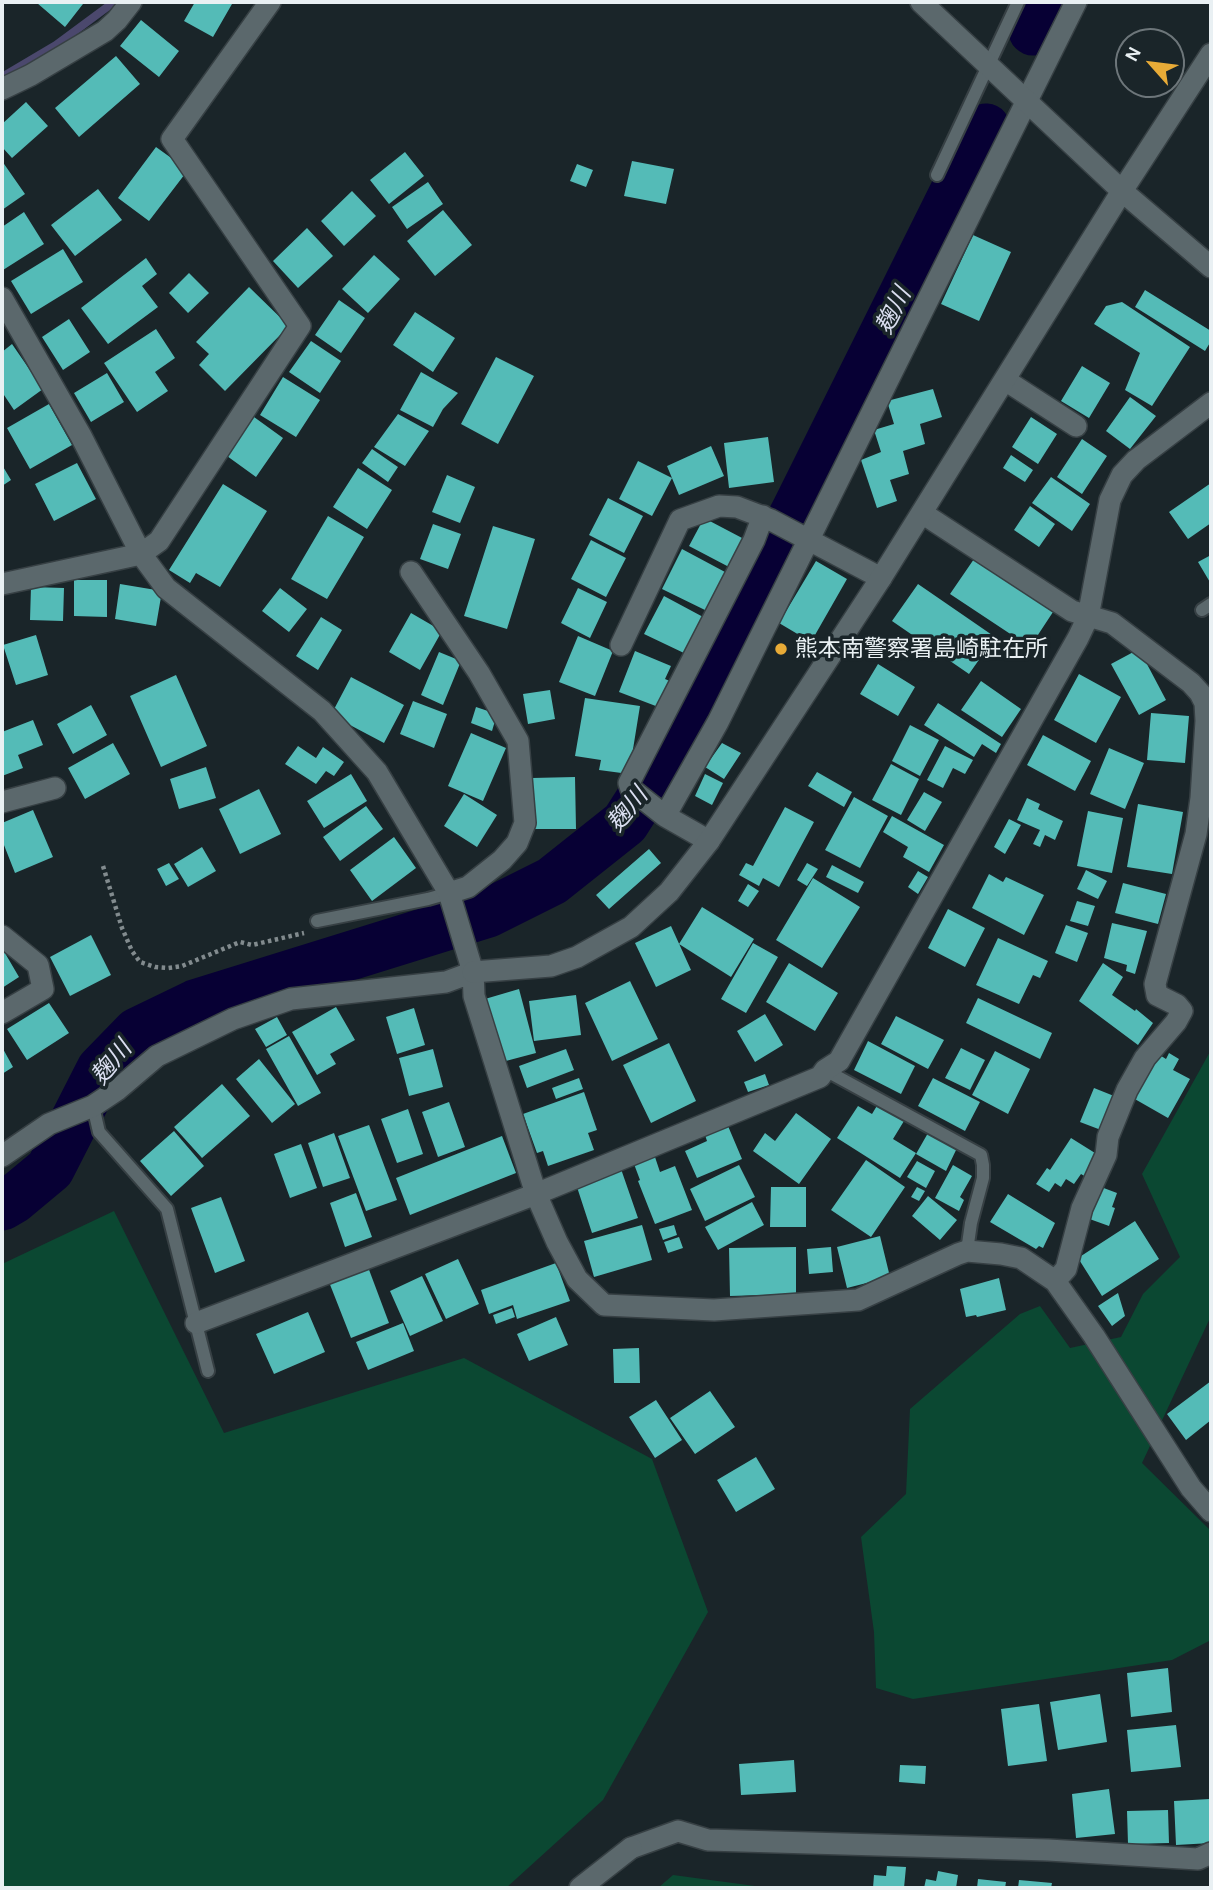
<!DOCTYPE html>
<meta charset="utf-8">
<style>
body{margin:0}
#map{position:relative;width:1213px;height:1890px;overflow:hidden;background:#1a2529;font-family:Karla,sans-serif}
canvas{display:block}
.frame{position:absolute;inset:0;border:4px solid #e9f0f3;pointer-events:none}
.north{position:absolute;left:1115px;top:28px;width:70px;height:70px;box-sizing:border-box;background:#1a2529;border:2px solid #6d767a;border-radius:50%;rotate:298deg;font-size:19px;font-weight:700;line-height:28px;text-align:center;color:#e9f0f3}
.north::after{content:'';display:block;margin:auto;width:24px;height:32px;background:#e8ab37;clip-path:polygon(50% 0,100% 100%,50% 72%,0 100%)}
</style>
<div id="map">
<canvas width="1213" height="1890"></canvas>
<div class="frame"></div>
<div class="north">N</div>
</div>
<script>
const g = document.querySelector('canvas').getContext('2d');
g.lineJoin = 'round';
function fill(path, color) {
  g.fillStyle = color;
  g.fill(path, 'evenodd');
}
function shape(rows) {
  const path = new Path2D();
  for (const r of rows) {
    path.moveTo(r[0], r[1]);
    for (let i = 2; i < r.length; i += 2) path.lineTo(r[i], r[i + 1]);
  }
  return path;
}
function stroke(path, color, width, dash) {
  g.strokeStyle = color;
  g.lineWidth = width;
  g.lineCap = dash ? 'butt' : 'round';
  g.setLineDash(dash || []);
  g.stroke(path);
}
function write(font, color, halo, rows, align = 'center') {
  g.font = font + ' Karla,"Noto Sans JP",sans-serif';
  g.lineWidth = 7;
  g.setLineDash([]);
  g.textBaseline = 'middle';
  g.strokeStyle = halo;
  g.fillStyle = color;
  for (const [text, x, y, turn = 0] of rows) {
    g.save();
    g.translate(x, y);
    g.rotate((+turn || 0) * Math.PI / 180);
    g.textAlign = isNaN(turn) ? turn : align;
    if (halo) g.strokeText(text, 0, 0);
    g.fillText(text, 0, 0);
    g.restore();
  }
}
fill(shape([
 [1211,1050,1211,1316,1142,1463,1211,1531,1211,1640,1172,1660,913,1699,876,1688,874,1632,861,1537,906,1494,910,1409,1020,1314,1040,1306,1070,1348,1121,1337,1143,1294,1180,1257,1142,1174],
 [114,1211,224,1433,464,1358,652,1459,708,1612,603,1800,506,1888,2,1888,2,1264],
 [673,1875,770,1888,658,1888]
]), '#0b4832');
stroke(shape([
 [2,77,56,45,114,2]
]), '#4b486d', 8);
stroke(shape([
 [1033,31,1045,2],
 [2,1206,14,1199,50,1169,101,1069,137,1032,195,1004,488,913,552,881,625,823,671,751,796,510,986,128]
]), '#070034', 49);
fill(shape([
 [38,2,80,2,83,4,65,27,37,3],
 [195,2,228,2,232,4,213,37,184,21],
 [141,20,179,51,159,77,120,46],
 [116,56,140,84,79,137,55,108],
 [26,102,48,126,12,158,2,147,2,124],
 [156,147,188,170,149,221,118,198],
 [405,152,424,176,389,204,370,180],
 [2,161,25,194,2,210],
 [632,161,674,169,666,204,624,196],
 [577,164,593,170,586,187,570,181],
 [428,182,443,204,407,229,392,207],
 [98,189,122,220,75,256,51,225],
 [352,191,376,216,344,246,321,221],
 [443,210,472,245,435,276,407,241],
 [24,212,44,244,3,270,2,227],
 [307,228,333,256,298,288,273,261],
 [973,235,1011,252,979,321,941,304],
 [63,249,83,282,31,314,11,281],
 [374,255,400,279,368,313,342,289],
 [146,258,157,274,142,286,158,307,108,344,81,308],
 [189,273,209,293,188,313,169,293],
 [249,287,289,326,225,391,199,365,209,354,196,342],
 [1145,290,1211,331,1211,341,1205,351,1135,307],
 [339,300,365,318,341,353,315,335],
 [1122,302,1190,347,1152,406,1125,390,1140,353,1094,324,1106,306],
 [415,312,455,338,433,372,393,345],
 [69,319,90,352,63,370,42,337],
 [156,329,175,358,155,372,168,391,137,412,104,363],
 [311,341,341,361,320,393,289,372],
 [12,344,43,389,14,410,2,392,2,352],
 [496,357,534,376,498,444,461,424],
 [1082,366,1110,383,1089,418,1061,401],
 [421,372,458,393,443,409,433,427,400,410],
 [107,373,124,402,91,422,74,393],
 [283,377,320,400,296,437,260,415],
 [933,389,942,417,920,424,925,444,903,451,909,474,890,480,897,501,877,508,861,460,881,452,874,430,894,424,887,401],
 [1130,397,1156,416,1130,449,1106,431],
 [49,404,72,445,30,469,7,428],
 [398,414,429,431,405,466,374,447],
 [254,417,283,438,256,477,227,456],
 [1031,417,1057,434,1038,464,1012,447],
 [768,437,774,482,729,488,724,443],
 [1082,439,1107,456,1082,494,1057,477],
 [711,446,724,476,679,495,667,466],
 [372,449,398,467,388,482,362,463],
 [1011,455,1033,470,1025,482,1003,468],
 [638,461,672,478,652,516,619,499],
 [77,463,96,499,54,521,35,484],
 [2,465,11,480,2,486],
 [358,468,392,490,367,529,333,507],
 [447,475,475,487,460,523,432,512],
 [1051,477,1090,504,1072,531,1032,503],
 [1211,483,1211,523,1188,539,1169,512],
 [223,484,267,511,220,587,196,573,190,583,169,570],
 [608,498,643,516,624,553,589,535],
 [1030,506,1055,524,1039,547,1014,530],
 [328,516,364,537,327,599,291,579],
 [704,518,744,539,729,567,689,546],
 [433,524,461,534,448,569,420,559],
 [493,526,535,539,507,629,464,616],
 [591,540,626,558,606,597,571,579],
 [682,549,725,572,707,611,662,589],
 [1211,555,1211,584,1198,562],
 [974,559,1053,612,1030,647,950,594],
 [816,561,847,579,811,642,779,623],
 [74,580,107,580,107,617,74,616],
 [120,584,162,591,156,626,115,619],
 [918,584,995,637,969,674,892,621],
 [31,587,64,588,63,621,30,620],
 [280,588,307,609,289,632,262,611],
 [578,588,607,602,590,638,561,623],
 [664,596,705,618,686,654,644,634],
 [411,613,442,631,420,670,389,652],
 [321,617,342,630,318,670,296,656],
 [36,635,48,675,16,685,3,645],
 [578,636,613,651,595,696,559,682],
 [1139,649,1166,700,1139,715,1111,664],
 [635,651,671,666,665,679,672,682,661,708,619,692],
 [439,652,461,661,443,705,421,695],
 [878,664,915,687,898,716,860,694],
 [1079,674,1121,697,1096,743,1054,720],
 [176,675,207,746,161,767,130,696],
 [351,677,404,705,384,743,331,715],
 [981,681,1021,709,1002,737,961,710],
 [550,690,555,719,528,724,523,694],
 [585,698,640,706,629,774,599,770,601,760,575,756],
 [413,701,447,714,434,748,400,734],
 [938,703,1001,744,996,753,982,744,974,757,924,725],
 [91,705,107,735,73,754,57,724],
 [476,707,497,714,492,731,471,723],
 [1151,713,1189,716,1185,763,1147,760],
 [33,720,43,745,18,755,23,768,2,776,2,732],
 [910,725,939,740,920,776,892,761],
 [471,733,506,748,483,801,448,786],
 [1043,735,1091,761,1075,791,1027,765],
 [113,743,130,774,85,799,68,768],
 [722,743,741,753,724,779,705,767],
 [298,746,316,758,323,747,344,762,334,776,326,771,316,784,285,764],
 [945,746,973,760,965,774,953,768,943,788,927,780],
 [1109,748,1144,763,1125,809,1090,794],
 [891,764,919,779,901,815,872,800],
 [206,767,216,798,179,809,170,779],
 [817,772,852,792,844,807,808,786],
 [351,774,367,801,324,828,307,801],
 [705,774,723,783,712,805,695,796],
 [575,777,576,829,532,829,532,778],
 [259,789,281,834,240,854,219,809],
 [924,792,942,802,925,831,907,820],
 [464,794,497,815,477,847,444,826],
 [854,797,888,816,860,868,825,850],
 [1027,798,1040,804,1038,809,1063,821,1055,840,1045,835,1040,847,1033,844,1040,830,1017,820],
 [1138,804,1183,812,1172,874,1127,867],
 [366,806,383,829,340,861,323,837],
 [785,807,814,822,779,887,763,878,759,886,739,875,746,863,753,866],
 [33,810,53,857,15,873,2,840,2,823],
 [1088,811,1123,818,1112,873,1077,866],
 [892,816,944,845,929,872,903,857,908,847,883,832],
 [1009,819,1021,825,1005,854,994,847],
 [394,837,416,868,372,901,350,870],
 [202,847,216,871,188,887,174,864],
 [649,849,661,863,609,909,596,895],
 [169,863,179,879,166,886,157,869],
 [807,863,818,869,807,886,797,880],
 [832,865,864,882,858,893,826,877],
 [1086,870,1107,881,1098,899,1077,889],
 [918,871,928,877,918,894,908,887],
 [989,874,1003,882,1006,877,1044,895,1024,935,972,908],
 [813,878,860,907,822,968,776,940],
 [1123,883,1166,894,1158,924,1115,913],
 [748,884,759,891,748,907,738,901],
 [1077,901,1095,906,1088,926,1070,921],
 [702,907,754,939,731,977,679,944],
 [948,909,985,928,965,967,928,948],
 [1112,923,1147,931,1135,974,1126,971,1127,965,1104,958],
 [1066,925,1088,933,1077,962,1055,953],
 [671,926,691,970,656,987,635,943],
 [91,935,111,975,70,996,50,957],
 [998,938,1048,961,1040,978,1033,975,1019,1004,976,985],
 [753,943,778,957,746,1013,721,999],
 [2,948,19,977,2,988],
 [789,963,838,993,815,1031,766,1002],
 [1103,963,1123,977,1112,995,1135,1011,1136,1009,1153,1023,1138,1045,1079,1001],
 [630,981,658,1039,612,1061,585,1003],
 [519,989,536,1053,502,1062,485,999],
 [576,995,581,1035,534,1041,529,1001],
 [978,998,1052,1033,1040,1059,966,1023],
 [49,1003,69,1033,27,1060,7,1029],
 [336,1007,355,1040,330,1054,336,1064,317,1075,292,1032],
 [414,1008,425,1045,397,1054,386,1017],
 [765,1014,783,1045,755,1062,737,1031],
 [896,1016,944,1040,928,1069,881,1044],
 [277,1017,287,1035,266,1047,255,1029],
 [289,1036,321,1093,298,1106,266,1049],
 [868,1041,915,1066,901,1094,854,1070],
 [669,1043,696,1101,651,1123,623,1065],
 [2,1047,13,1067,2,1074],
 [961,1048,985,1060,970,1090,945,1078],
 [433,1049,443,1087,409,1096,399,1058],
 [566,1049,574,1070,527,1088,519,1066],
 [995,1051,1030,1069,1008,1114,972,1095],
 [1169,1053,1179,1059,1173,1070,1190,1079,1168,1118,1133,1098,1158,1054,1166,1059],
 [259,1059,295,1104,272,1123,236,1079],
 [765,1074,769,1085,748,1092,744,1082],
 [579,1078,583,1089,556,1099,552,1088],
 [933,1078,980,1102,965,1131,918,1106],
 [222,1084,250,1116,202,1158,174,1127],
 [1094,1088,1114,1096,1101,1130,1080,1122],
 [584,1092,597,1130,588,1133,594,1150,548,1166,543,1151,537,1153,523,1114],
 [449,1102,465,1147,438,1157,422,1112],
 [878,1104,904,1121,893,1139,916,1153,900,1178,837,1138,858,1106,872,1114],
 [408,1109,423,1154,397,1163,381,1119],
 [796,1113,831,1139,799,1184,753,1151,765,1133,775,1141],
 [369,1125,397,1200,366,1211,338,1136],
 [728,1126,742,1159,697,1178,685,1151,707,1141,705,1135],
 [174,1131,204,1166,171,1196,140,1161],
 [334,1133,350,1178,323,1187,308,1143],
 [928,1133,957,1148,946,1171,916,1154],
 [502,1136,516,1173,410,1215,396,1178],
 [1071,1138,1095,1153,1092,1159,1096,1161,1086,1177,1081,1174,1074,1184,1066,1179,1061,1187,1055,1183,1049,1192,1036,1184,1047,1168,1050,1170],
 [301,1144,317,1188,290,1198,274,1154],
 [655,1157,660,1172,675,1166,692,1210,655,1224,638,1181,640,1180,634,1164],
 [866,1160,905,1187,871,1237,831,1210],
 [917,1161,935,1171,926,1188,907,1177],
 [739,1165,755,1197,705,1221,690,1189],
 [953,1165,972,1176,960,1197,964,1200,959,1211,935,1198],
 [621,1169,638,1218,592,1233,576,1184],
 [771,1187,806,1187,806,1227,770,1227],
 [917,1187,925,1191,919,1201,911,1197],
 [1101,1187,1117,1193,1112,1207,1115,1208,1109,1226,1084,1217],
 [356,1193,372,1237,345,1247,330,1203],
 [1008,1194,1055,1223,1043,1248,1039,1246,1036,1249,990,1222],
 [928,1196,957,1220,940,1240,912,1216],
 [221,1197,245,1261,215,1273,191,1208],
 [752,1202,764,1225,718,1250,705,1227],
 [1135,1221,1159,1259,1102,1296,1078,1258],
 [642,1225,652,1260,594,1277,584,1241],
 [674,1225,677,1235,663,1240,659,1229],
 [880,1236,890,1277,847,1288,837,1247],
 [679,1237,683,1248,668,1253,664,1242],
 [796,1247,796,1294,730,1296,729,1248],
 [831,1247,833,1272,809,1274,807,1249],
 [458,1259,479,1304,446,1319,425,1274],
 [556,1263,570,1301,517,1319,513,1305,489,1314,481,1290],
 [368,1267,389,1323,351,1338,329,1282],
 [422,1276,443,1321,410,1336,390,1291],
 [999,1278,1006,1310,977,1317,976,1315,966,1317,960,1289],
 [1118,1293,1125,1316,1112,1326,1098,1306],
 [512,1308,515,1317,496,1324,493,1315],
 [308,1312,325,1352,274,1374,256,1334],
 [556,1317,568,1345,529,1361,517,1334],
 [403,1323,414,1351,368,1370,356,1342],
 [639,1348,640,1383,614,1383,613,1349],
 [1211,1381,1211,1420,1186,1440,1167,1414],
 [710,1391,735,1427,695,1454,670,1418],
 [656,1400,682,1440,655,1458,629,1417],
 [756,1457,775,1489,736,1512,717,1480],
 [1168,1668,1172,1712,1131,1717,1127,1673],
 [1100,1694,1107,1742,1058,1750,1050,1702],
 [1039,1704,1047,1761,1008,1766,1001,1709],
 [1176,1725,1181,1767,1131,1772,1127,1730],
 [794,1760,796,1792,741,1795,739,1764],
 [900,1765,926,1766,925,1784,899,1782],
 [1109,1789,1115,1834,1076,1838,1072,1794],
 [1210,1799,1211,1843,1176,1845,1174,1801],
 [1168,1810,1169,1843,1128,1844,1127,1811],
 [887,1866,906,1867,904,1888,873,1888,874,1875,886,1876],
 [938,1871,958,1875,956,1888,924,1888,926,1879,936,1881],
 [978,1879,1006,1882,1005,1888,977,1888],
 [1019,1880,1052,1883,1051,1888,1018,1888]
]), '#54bbb7');
const lane = shape([
 [937,175,1018,2],
 [1202,610,1211,604],
 [317,921,428,899,449,893],
 [825,1070,981,1155,983,1165,983,1178,971,1223,967,1251],
 [93,1106,99,1132,167,1209,208,1371]
]);
const street = shape([
 [2,89,31,75,105,31,117,20,131,2],
 [2,298,81,436,141,554,166,588,322,711,377,772,449,893,473,972,474,996,536,1194,557,1242,577,1279,604,1305,714,1310,858,1300,958,1254,967,1251,1001,1254,1021,1258,1055,1281,1094,1336,1191,1488,1211,1511],
 [1005,380,1076,426],
 [922,513,1072,611,1112,623,1191,683,1200,693,1205,703,1206,721,1201,798,1196,834,1155,984,1157,995,1177,1005,1182,1011,1176,1022,1145,1058,1127,1090,1108,1137,1106,1155,1082,1208,1066,1269,1055,1281],
 [411,572,479,673,518,741,525,823,517,843,502,860,468,887,449,893],
 [2,584,141,554,159,541,300,326,172,139,270,2],
 [621,645,680,520,719,506,737,507,771,520,881,578],
 [2,802,55,788],
 [665,816,631,789,629,783,754,540,763,516],
 [709,841,665,816,718,722,1076,2],
 [2,936,38,965,43,989,2,1013],
 [2,1156,49,1124,93,1106,117,1090,157,1056,233,1019,291,999,446,982,473,972],
 [196,1323,536,1194,820,1077,825,1070,839,1061,1078,638,1088,617,1110,500,1122,475,1136,460,1211,403],
 [631,1848,678,1831,708,1840,1048,1850,1198,1859,1211,1853]
]);
const secondary = shape([
 [921,2,1122,191,1211,267],
 [473,972,551,966,577,957,631,927,669,892,709,841,881,578,1122,191,1211,54],
 [580,1888,631,1848]
]);
stroke(lane, '#374044', 16);
stroke(street, '#374044', 24);
stroke(secondary, '#374044', 24);
stroke(shape([
 [103,866,122,928,132,951,140,962,155,967,168,968,182,966,240,942,252,945,304,933]
]), '#828b8e', 4.5, [3.5, 3.5]);
stroke(lane, '#5b686c', 12);
stroke(street, '#5b686c', 21);
stroke(secondary, '#5b686c', 21);
for (const [x, y, r, color] of [
 [781,649,7,"#e8ab37"]
]) {
  const dot = new Path2D();
  dot.arc(x, y, r, 0, 2 * Math.PI);
  g.fillStyle = color;
  g.fill(dot);
  stroke(dot, '#1a2529', 2.5);
}
write('23px', '#e9f0f3', '#1a2529', [
 ["熊本南警察署島崎駐在所",795,649]
], 'left');
write('italic 24px', '#dadef0', '#1a2529', [
 ["麹川",894,311,-63],
 ["麹川",628,810,-51],
 ["麹川",112,1063,-51]
]);
</script>
